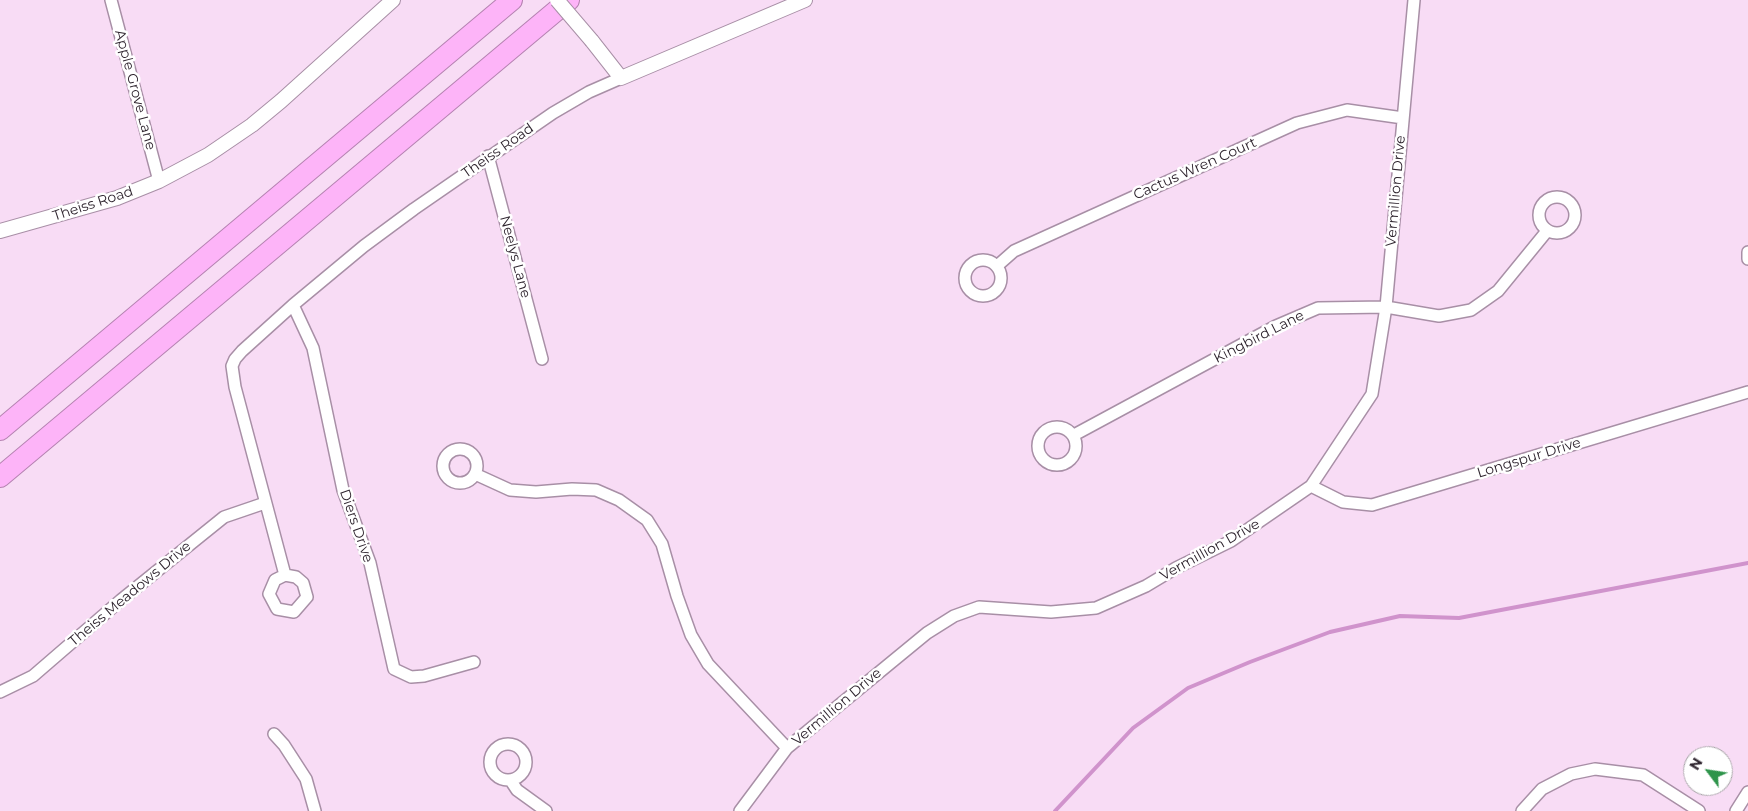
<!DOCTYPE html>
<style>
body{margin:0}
#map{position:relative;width:1748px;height:811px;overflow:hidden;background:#f8dcf5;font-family:Montserrat,sans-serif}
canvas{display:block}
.north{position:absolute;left:1683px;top:746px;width:50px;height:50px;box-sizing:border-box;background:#fff;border:1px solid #aba7ab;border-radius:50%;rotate:301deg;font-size:14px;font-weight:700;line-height:20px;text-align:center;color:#2e242e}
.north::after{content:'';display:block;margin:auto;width:18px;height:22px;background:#2e944b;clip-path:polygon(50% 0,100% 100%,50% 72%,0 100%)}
</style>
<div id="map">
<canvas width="1748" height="811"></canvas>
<div class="north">N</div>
</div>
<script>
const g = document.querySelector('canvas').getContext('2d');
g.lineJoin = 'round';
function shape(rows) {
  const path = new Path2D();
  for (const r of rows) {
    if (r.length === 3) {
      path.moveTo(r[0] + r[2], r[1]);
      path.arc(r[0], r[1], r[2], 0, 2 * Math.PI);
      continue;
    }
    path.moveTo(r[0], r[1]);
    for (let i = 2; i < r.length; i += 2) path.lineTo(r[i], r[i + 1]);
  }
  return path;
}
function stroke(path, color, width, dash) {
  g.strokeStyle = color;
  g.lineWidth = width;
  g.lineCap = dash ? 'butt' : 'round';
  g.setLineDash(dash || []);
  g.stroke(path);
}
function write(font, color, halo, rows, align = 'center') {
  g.font = font + ' Montserrat,sans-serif';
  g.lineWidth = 5;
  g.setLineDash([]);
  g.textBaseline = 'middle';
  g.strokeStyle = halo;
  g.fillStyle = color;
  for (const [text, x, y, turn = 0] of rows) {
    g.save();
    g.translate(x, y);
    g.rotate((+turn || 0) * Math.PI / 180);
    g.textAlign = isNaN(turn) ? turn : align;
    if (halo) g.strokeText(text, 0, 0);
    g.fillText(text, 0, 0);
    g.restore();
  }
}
stroke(shape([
 [1055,811,1133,728,1188,688,1250,662,1330,632,1400,616,1459,618,1748,563]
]), '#d093cc', 4);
const minor = shape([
 [111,0,159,181],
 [488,156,542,359],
 [1557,215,18],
 [1748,252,1748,259],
 [983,278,18],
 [997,266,1014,251,1297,123,1347,110,1403,118],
 [293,305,313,348,343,490,370,563,394,669,411,677,424,676,474,662],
 [1057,446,19],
 [1074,435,1276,326,1318,308,1386,307,1439,316,1471,310,1498,291,1547,231],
 [460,466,17],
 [475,474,510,490,536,492,572,489,596,490,619,500,647,520,662,544,677,596,691,635,708,664,787,748],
 [1311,486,1343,502,1372,505,1748,392],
 [285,575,235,387,232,366,235,359,242,351,293,305,364,246,414,209,553,113,589,92,621,78],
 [285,575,296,577,303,583,307,597,294,612,277,609,269,594,275,580,285,575],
 [0,692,33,676,121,600,224,517,265,503],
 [274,734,284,745,306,779,315,811],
 [508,762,18],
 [511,781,517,790,546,811],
 [740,811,787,748,927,633,954,616,979,607,1051,612,1096,608,1146,586,1176,568,1231,541,1311,486,1372,394,1386,307,1414,0],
 [1522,811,1542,789,1571,774,1595,769,1643,775,1699,811],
 [1736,811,1748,792]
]);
const tertiary = shape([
 [592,41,621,78,805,0],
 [0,231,117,198,159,181,208,155,252,125,281,101,393,0]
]);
const motorway = shape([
 [0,430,512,0],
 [0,477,569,0]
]);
stroke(minor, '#a88fa6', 14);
stroke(tertiary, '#a88fa6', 16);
stroke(motorway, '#b582b1', 22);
stroke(minor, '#fff', 11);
stroke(tertiary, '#fff', 14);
stroke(motorway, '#fdb4f8', 20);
const tertiaryBridge = shape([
 [557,0,592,41]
]);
stroke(tertiaryBridge, '#a88fa6', 16, []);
stroke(tertiaryBridge, '#fff', 14);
write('14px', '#2e242e', '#fff', [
 ["Apple Grove Lane",135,90,75],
 ["Theiss Road",498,151,-35],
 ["Cactus Wren Court",1195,169,-24],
 ["Vermillion Drive",1396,191,-85],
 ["Theiss Road",93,204,-18],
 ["Neelys Lane",515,257,75],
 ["Kingbird Lane",1259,337,-27],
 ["Longspur Drive",1529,458,-17],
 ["Diers Drive",356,526,71],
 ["Vermillion Drive",1210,550,-29],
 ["Theiss Meadows Drive",130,594,-40],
 ["Vermillion Drive",837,707,-40]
]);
</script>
